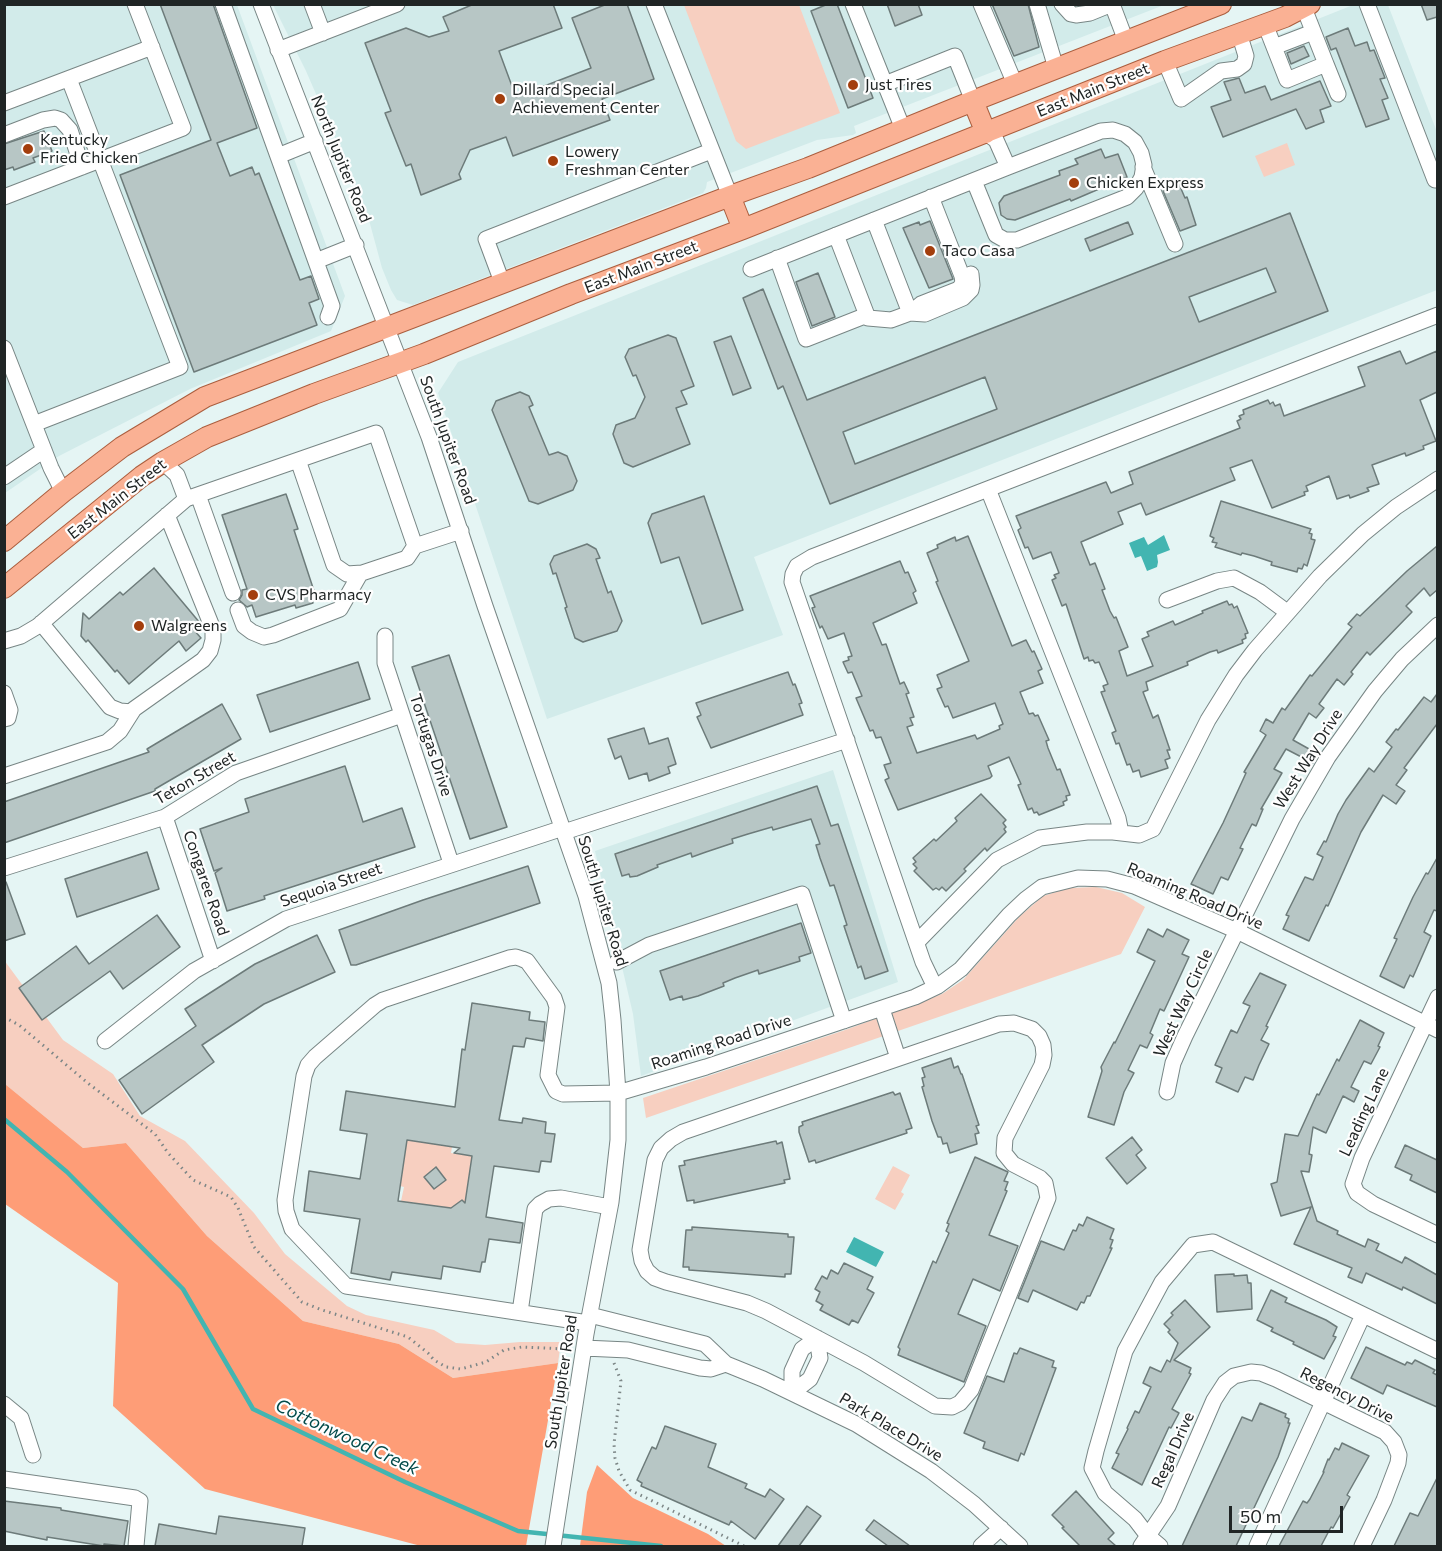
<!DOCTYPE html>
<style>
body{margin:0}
#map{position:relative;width:1442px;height:1551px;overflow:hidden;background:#e5f5f4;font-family:Commissioner,sans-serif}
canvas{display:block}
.frame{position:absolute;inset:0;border:6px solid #202525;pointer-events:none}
.scale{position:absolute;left:1229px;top:1506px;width:114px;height:27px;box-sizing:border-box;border:3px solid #202525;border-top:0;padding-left:8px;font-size:18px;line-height:21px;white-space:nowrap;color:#202525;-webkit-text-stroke:4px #fefefe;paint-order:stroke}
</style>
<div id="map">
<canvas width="1442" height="1551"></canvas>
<div class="frame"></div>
<div class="scale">50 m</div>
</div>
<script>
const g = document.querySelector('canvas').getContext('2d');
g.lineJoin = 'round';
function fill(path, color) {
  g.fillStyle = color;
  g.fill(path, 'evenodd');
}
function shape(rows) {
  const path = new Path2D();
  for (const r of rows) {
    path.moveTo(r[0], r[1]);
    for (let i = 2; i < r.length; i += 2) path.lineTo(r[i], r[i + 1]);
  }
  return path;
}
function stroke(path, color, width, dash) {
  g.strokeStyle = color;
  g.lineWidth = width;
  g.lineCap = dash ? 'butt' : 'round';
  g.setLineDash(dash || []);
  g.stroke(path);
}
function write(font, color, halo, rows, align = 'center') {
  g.font = font + ' Commissioner,sans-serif';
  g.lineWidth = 4.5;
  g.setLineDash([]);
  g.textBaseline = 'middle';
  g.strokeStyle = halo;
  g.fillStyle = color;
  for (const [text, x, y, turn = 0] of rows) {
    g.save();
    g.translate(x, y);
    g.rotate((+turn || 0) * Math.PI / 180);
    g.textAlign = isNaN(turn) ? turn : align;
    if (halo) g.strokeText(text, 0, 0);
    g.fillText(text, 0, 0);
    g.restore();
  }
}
fill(shape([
 [5,5,237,5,345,296,331,331,190,389,59,456,5,493],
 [273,5,1164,5,854,126,856,133,853,135,817,140,707,182,706,188,703,193,413,305,397,300,391,290,382,268,366,209,306,71],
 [1353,5,1388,5,1437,132,1437,290,754,557,783,635,547,719,438,393,458,362],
 [833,770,898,982,641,1076,633,1014,595,851]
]), '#d2ebea');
fill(shape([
 [684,5,799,5,840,113,746,149,736,141],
 [1287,143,1295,165,1264,177,1255,156],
 [1096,887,1122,893,1145,907,1121,954,646,1118,643,1098,848,1029,942,994,963,980,1019,917,1043,896,1069,888],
 [4,960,63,1040,113,1074,140,1116,185,1141,254,1213,285,1254,347,1306,366,1315,434,1330,456,1343,485,1345,520,1342,561,1342,558,1363,453,1378,399,1344,303,1321,207,1236,126,1143,83,1148,5,1084],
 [407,1140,452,1147,451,1153,472,1156,465,1202,461,1201,451,1208,401,1201,404,1187,400,1186],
 [893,1166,910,1175,901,1192,904,1194,895,1210,875,1199]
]), '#f7cfc0');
fill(shape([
 [5,1084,83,1148,126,1143,207,1236,303,1321,399,1344,453,1378,558,1363,526,1546,421,1546,205,1489,113,1406,118,1283,5,1204],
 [597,1465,633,1498,708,1534,726,1546,580,1546,587,1492]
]), '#fe9d77');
fill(shape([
 [1164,535,1170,550,1157,555,1158,562,1157,567,1147,571,1141,556,1135,558,1129,543,1144,537,1148,545],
 [854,1237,884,1252,876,1267,846,1252]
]), '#42b5b1');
stroke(shape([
 [4,1119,67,1172,183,1289,253,1409,405,1482,518,1531,661,1546]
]), '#42b5b1', 4.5);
const building = shape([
 [160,4,213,4,257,128,217,143,230,176,252,167,255,175,259,173,300,280,311,276,319,299,309,303,317,325,194,372,120,175,211,140,160,4],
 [474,4,553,4,562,28,499,51,516,97,591,68,572,18,607,4,627,4,654,79,602,99,610,120,513,156,506,137,470,150,459,174,461,179,421,195,411,164,406,166,385,113,391,111,365,43,406,28,429,37,449,31,443,17,474,4],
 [828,4,837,4,873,98,848,108,811,11,828,4],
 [887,4,918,4,922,15,895,26,887,4],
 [992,4,1028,4,1039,47,1014,56,992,4],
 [1421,4,1437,4,1437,17,1427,20,1421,4],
 [1348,28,1355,46,1367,42,1370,51,1374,50,1385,78,1380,79,1388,98,1382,100,1389,119,1366,127,1336,48,1331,50,1326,37,1348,28],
 [1304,46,1309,56,1291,64,1287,53,1304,46],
 [1239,78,1245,93,1265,86,1271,100,1320,81,1331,106,1320,110,1324,122,1306,129,1296,109,1223,137,1211,107,1231,100,1224,82,1239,78],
 [44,131,52,151,33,158,35,162,14,170,13,167,4,170,4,144,44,131],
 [1101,149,1105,158,1118,154,1127,177,1071,201,1070,199,1015,220,1007,219,1001,215,999,203,1004,196,1060,175,1059,171,1078,164,1075,159,1101,149],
 [1179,184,1185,198,1187,197,1196,225,1180,231,1163,191,1179,184],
 [1290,213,1328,311,830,504,783,386,778,389,743,298,763,289,807,400,1290,213],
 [1266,268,1276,292,1199,322,1189,297,1266,268],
 [985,377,997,409,855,464,843,432,985,377],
 [930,221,953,279,929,288,903,228,919,222,920,225,930,221],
 [1128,222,1133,234,1090,251,1085,239,1128,222],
 [818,273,835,317,812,326,796,282,818,273],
 [668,335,676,338,694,386,681,391,687,404,676,408,690,444,633,467,624,463,613,434,616,425,635,418,645,397,636,375,633,376,625,357,629,349,668,335],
 [731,336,751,388,733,395,714,342,731,336],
 [1400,351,1406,364,1437,351,1437,392,1420,400,1436,441,1423,446,1424,449,1406,456,1405,453,1372,465,1379,484,1367,488,1369,491,1350,498,1349,495,1337,499,1329,476,1306,486,1308,491,1304,492,1305,495,1272,508,1252,460,1230,468,1235,480,1146,515,1141,503,1118,512,1123,524,1081,542,1090,565,1095,563,1105,589,1102,590,1110,611,1114,618,1116,617,1128,647,1119,651,1127,676,1153,666,1142,639,1149,636,1147,632,1173,621,1175,625,1203,613,1202,611,1227,601,1229,605,1232,604,1234,608,1237,606,1248,633,1245,634,1246,638,1242,640,1243,643,1218,653,1217,650,1210,652,1187,662,1188,665,1146,682,1148,690,1143,692,1153,718,1158,715,1170,750,1167,750,1170,758,1165,760,1168,768,1141,777,1139,770,1133,772,1130,764,1127,765,1119,743,1116,744,1112,733,1116,731,1101,692,1105,691,1103,686,1108,684,1099,662,1095,663,1093,660,1089,661,1088,657,1084,659,1066,604,1062,606,1052,580,1056,578,1054,575,1059,573,1051,552,1033,559,1028,547,1025,548,1018,530,1021,528,1016,516,1106,482,1111,493,1133,484,1129,472,1240,428,1237,421,1241,419,1239,416,1244,414,1243,410,1268,400,1270,404,1273,402,1275,406,1280,404,1284,416,1365,386,1358,367,1400,351],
 [520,392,529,396,533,405,529,407,549,455,558,452,567,456,577,481,573,490,538,504,529,501,492,410,496,401,520,392],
 [286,494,298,529,294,530,316,597,312,598,313,603,296,608,295,605,256,617,252,605,247,607,239,600,242,595,242,590,247,589,222,515,286,494],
 [704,496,743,610,702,624,679,557,661,563,648,523,652,514,704,496],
 [1221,501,1311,529,1309,533,1312,534,1311,539,1315,540,1307,566,1304,564,1302,569,1298,568,1297,572,1271,565,1272,562,1254,556,1242,553,1241,555,1215,547,1217,543,1212,542,1214,538,1210,536,1221,501],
 [968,536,1012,646,1026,640,1032,652,1034,651,1042,669,1038,671,1043,683,1020,692,1029,714,1033,713,1035,716,1038,715,1049,740,1046,741,1048,748,1057,770,1060,769,1070,795,1066,796,1067,800,1063,802,1064,805,1039,815,1037,812,1034,813,1032,808,1028,810,1018,785,1021,784,1009,757,988,766,992,776,990,778,898,810,885,780,889,778,884,765,891,763,881,737,876,738,873,730,870,731,856,698,862,696,852,672,848,673,843,662,849,660,848,657,852,656,844,633,828,639,822,626,820,628,812,608,815,607,810,596,900,561,905,573,908,572,916,591,913,593,917,603,873,623,882,645,886,644,900,684,904,682,909,693,906,694,914,717,910,718,913,725,907,727,917,753,975,735,977,739,1000,729,999,726,1003,724,995,703,953,718,948,706,945,707,937,689,942,687,937,675,969,661,936,582,938,581,927,553,938,548,937,545,955,537,956,541,968,536],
 [587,544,596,549,600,558,596,559,608,593,611,591,622,621,617,631,583,642,575,638,565,608,567,607,556,573,553,574,550,564,554,556,587,544],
 [1437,546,1437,590,1430,596,1424,588,1406,606,1412,612,1370,655,1367,652,1351,672,1353,674,1344,685,1337,679,1319,704,1324,708,1316,718,1309,713,1293,740,1318,754,1313,763,1286,749,1274,769,1282,773,1261,809,1263,809,1256,826,1252,824,1240,848,1243,849,1228,880,1221,877,1213,894,1191,884,1223,823,1246,773,1244,772,1266,735,1260,731,1266,719,1273,723,1282,708,1285,710,1310,675,1312,676,1352,627,1348,624,1357,614,1360,616,1407,571,1437,546],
 [154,568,200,623,193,629,201,638,186,651,179,641,129,684,117,670,115,672,88,640,86,642,81,636,83,613,89,619,120,592,123,595,154,568],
 [449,655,507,827,470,839,412,667,449,655],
 [358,662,370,699,270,732,257,695,358,662],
 [788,672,793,685,795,684,802,703,799,704,803,715,711,748,697,717,701,715,696,703,788,672],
 [1437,694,1437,724,1404,768,1407,770,1396,785,1405,791,1396,804,1383,795,1361,832,1328,906,1326,905,1309,941,1283,929,1289,916,1286,915,1305,877,1313,880,1323,857,1317,854,1324,841,1326,842,1338,814,1346,800,1369,768,1374,772,1392,747,1386,742,1396,729,1398,730,1424,697,1431,702,1437,694],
 [222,704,241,739,155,789,155,791,4,843,4,802,149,752,147,749,222,704],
 [644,728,649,744,668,738,676,764,668,767,670,773,649,781,647,773,629,779,621,756,615,759,608,739,644,728],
 [345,766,363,822,402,808,415,847,264,896,265,899,227,911,215,873,222,868,214,871,200,829,249,812,245,799,345,766],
 [817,786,831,826,838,824,888,971,865,979,861,966,858,968,844,926,847,925,838,897,834,885,830,886,820,858,816,845,820,844,811,819,773,830,772,827,748,834,732,839,733,843,706,852,692,857,691,853,657,865,658,867,637,876,630,877,629,874,622,876,615,854,817,786],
 [981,794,1006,820,1003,823,1006,827,1004,829,1006,832,987,851,985,848,964,869,966,871,946,891,942,887,939,890,936,888,933,890,914,871,917,868,913,864,916,862,913,858,934,839,936,841,957,821,955,818,981,794],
 [147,852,159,889,77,917,65,879,147,852],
 [1437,858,1437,911,1434,910,1424,932,1431,936,1413,977,1410,975,1404,988,1380,976,1397,939,1394,938,1413,897,1426,873,1428,874,1437,858],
 [528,866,540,903,356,965,351,965,339,930,423,900,528,866],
 [6,882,25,934,4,941,4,883,6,882],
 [157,915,180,947,123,989,110,971,42,1020,19,988,76,946,89,964,157,915],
 [801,923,811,953,799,957,800,961,759,974,758,970,735,978,723,983,724,986,698,996,683,1000,682,996,670,1000,660,971,801,923],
 [1148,929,1163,937,1167,929,1189,940,1182,954,1189,957,1164,1011,1160,1009,1150,1033,1153,1035,1147,1048,1140,1045,1128,1070,1134,1073,1124,1092,1114,1125,1088,1117,1102,1071,1101,1067,1114,1042,1115,1043,1155,961,1137,952,1148,929],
 [317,935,335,972,264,1004,202,1045,214,1062,142,1114,119,1080,196,1026,185,1009,255,964,317,935],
 [1260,973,1286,985,1266,1026,1268,1027,1261,1040,1269,1044,1259,1065,1253,1080,1245,1077,1238,1092,1216,1082,1222,1068,1215,1065,1231,1030,1237,1033,1250,1006,1243,1003,1260,973],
 [472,1003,530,1012,529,1020,545,1022,543,1041,526,1038,524,1047,513,1046,499,1120,522,1123,523,1118,546,1122,545,1133,555,1134,551,1162,541,1161,539,1172,494,1166,486,1217,523,1223,520,1243,489,1239,485,1262,482,1262,480,1272,443,1266,441,1279,392,1272,390,1280,351,1273,360,1219,304,1211,309,1171,360,1179,367,1134,340,1130,346,1091,455,1107,462,1049,465,1050,472,1003],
 [407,1140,460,1148,454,1153,472,1156,465,1203,462,1200,451,1208,398,1201,407,1140],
 [1360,1020,1384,1033,1378,1046,1380,1047,1371,1064,1364,1061,1351,1087,1359,1091,1354,1102,1343,1096,1326,1133,1313,1127,1309,1154,1312,1155,1309,1172,1301,1171,1317,1221,1338,1231,1337,1234,1365,1247,1368,1239,1379,1244,1376,1250,1402,1263,1405,1257,1437,1275,1437,1304,1403,1287,1402,1290,1366,1273,1362,1283,1348,1277,1352,1268,1294,1244,1311,1207,1281,1216,1271,1184,1277,1182,1285,1134,1298,1136,1317,1094,1319,1095,1337,1059,1339,1061,1360,1020],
 [951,1058,954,1068,958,1066,961,1074,962,1074,979,1125,976,1126,979,1133,975,1134,977,1144,950,1153,947,1143,943,1144,941,1137,938,1137,932,1121,922,1087,924,1086,922,1078,925,1077,922,1068,951,1058],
 [893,1092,895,1095,900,1093,912,1128,906,1130,907,1133,816,1163,815,1160,809,1162,799,1132,799,1127,803,1125,802,1122,893,1092],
 [1132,1137,1142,1150,1136,1155,1146,1168,1127,1184,1106,1158,1132,1137],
 [776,1141,777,1144,782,1142,790,1179,784,1180,785,1183,694,1203,694,1200,687,1201,679,1166,685,1165,684,1161,776,1141],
 [1405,1145,1437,1160,1437,1193,1410,1180,1412,1175,1395,1167,1405,1145],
 [975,1157,1008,1172,1004,1181,1008,1182,1005,1190,1007,1191,989,1235,1018,1246,1000,1291,973,1279,958,1314,986,1326,964,1382,898,1355,900,1349,898,1347,933,1261,936,1263,949,1233,946,1231,949,1224,947,1223,975,1157],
 [436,1167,446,1180,434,1189,424,1177,436,1167],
 [1087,1217,1114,1229,1110,1239,1113,1240,1110,1248,1112,1248,1090,1296,1087,1296,1084,1303,1081,1302,1077,1310,1033,1290,1028,1302,1018,1298,1041,1241,1064,1250,1073,1230,1076,1231,1079,1224,1083,1226,1087,1217],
 [692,1227,788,1234,788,1237,794,1237,791,1274,785,1274,785,1277,689,1270,689,1267,683,1267,686,1230,692,1230,692,1227],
 [844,1263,873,1277,867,1289,874,1293,858,1323,852,1320,849,1325,820,1310,823,1305,816,1301,820,1292,815,1289,822,1276,827,1279,831,1270,838,1274,844,1263],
 [1234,1274,1234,1276,1247,1275,1248,1283,1251,1283,1252,1309,1217,1312,1215,1275,1234,1274],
 [1271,1290,1287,1298,1285,1302,1326,1320,1337,1327,1333,1336,1336,1337,1324,1359,1293,1344,1294,1342,1271,1331,1273,1328,1257,1320,1271,1290],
 [1185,1300,1210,1327,1174,1360,1191,1368,1189,1373,1191,1374,1172,1409,1179,1413,1171,1428,1169,1427,1142,1485,1112,1468,1119,1454,1116,1453,1128,1429,1127,1428,1135,1411,1139,1413,1151,1387,1143,1383,1150,1367,1161,1372,1167,1360,1170,1362,1178,1343,1168,1332,1170,1330,1164,1324,1173,1315,1171,1313,1185,1300],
 [1366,1347,1405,1365,1407,1362,1412,1364,1415,1360,1435,1370,1433,1373,1437,1375,1437,1407,1387,1385,1383,1394,1351,1378,1366,1347],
 [1020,1348,1054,1361,1052,1367,1056,1368,1024,1455,1021,1453,1018,1461,983,1448,985,1442,964,1433,987,1376,1004,1382,1014,1353,1017,1354,1020,1348],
 [1260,1403,1286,1414,1285,1417,1289,1419,1288,1423,1290,1423,1278,1457,1236,1546,1182,1546,1242,1417,1252,1421,1260,1403],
 [665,1426,716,1444,708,1467,747,1484,745,1488,765,1497,770,1489,784,1499,755,1539,731,1521,729,1525,641,1486,642,1483,637,1480,652,1447,656,1449,665,1426],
 [1342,1443,1369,1456,1347,1495,1350,1497,1333,1528,1331,1527,1321,1546,1279,1546,1303,1501,1307,1503,1310,1499,1324,1472,1323,1472,1328,1459,1329,1460,1335,1448,1339,1450,1342,1443],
 [1437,1478,1437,1546,1394,1546,1410,1513,1418,1516,1437,1478],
 [1076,1491,1114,1533,1108,1539,1116,1546,1080,1546,1062,1528,1064,1527,1052,1515,1076,1491],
 [4,1501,61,1508,61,1510,128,1521,124,1546,104,1544,104,1546,47,1537,47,1540,4,1531,4,1501],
 [807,1506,821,1516,799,1546,778,1546,807,1506],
 [219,1516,305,1528,302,1546,155,1546,159,1524,216,1534,219,1516],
 [874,1520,910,1546,888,1546,866,1530,874,1520]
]);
fill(building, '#b7c6c5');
stroke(building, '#6d7b7a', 1.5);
const minor = shape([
 [223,4,332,306,328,317],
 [261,4,429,437,485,606,586,896,609,983,613,1020,618,1093,618,1140,611,1202,586,1334,553,1546],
 [312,4,323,33],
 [654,4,730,196],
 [853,4,903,129],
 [981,4,1015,84],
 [1037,4,1056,68],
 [1062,4,1071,14,1076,15,1090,13,1112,4,1126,41],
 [1367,4,1435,180],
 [1265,24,1287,80,1326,64,1304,8],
 [1274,47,1313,32],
 [278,50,397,4],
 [1165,61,1181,99,1221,71,1237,69,1244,64,1246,56,1239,33],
 [1326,64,1338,94],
 [885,84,955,56,973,101],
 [4,103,152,47],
 [986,133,996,140,1008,167],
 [4,135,43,120,55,118,61,120,70,130,82,167],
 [278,156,315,141],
 [1143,167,1175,244],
 [4,197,183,128,135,4],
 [874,220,910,313],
 [836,235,868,318,891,320,910,313,921,304,959,289,963,283,962,276,931,197],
 [777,258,806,339,867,315],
 [316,261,356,245],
 [751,269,1008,167,1101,131,1113,130,1125,134,1135,142,1141,153,1144,165,1142,177,1136,188,1127,197,1017,240,1005,240,996,235,974,181],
 [502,282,486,239,711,151],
 [910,313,925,314,963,298,971,290,972,285,971,274],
 [4,348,51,468,63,492],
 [34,424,180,367,69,79],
 [298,460,334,565,347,574,362,573,407,558,415,546,461,531],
 [163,462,177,475,186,499],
 [4,477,44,450],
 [988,489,1118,818,1121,833],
 [198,495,233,593],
 [1167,600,1217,581,1234,578,1260,592,1287,612],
 [238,610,244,626,252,632,264,637,273,635,340,609,360,574],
 [41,623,110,707,120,711,132,712],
 [385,636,385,663,451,863],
 [4,641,21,636,38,626,186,499,376,433,415,546],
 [4,693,10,710,8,718,4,719],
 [4,776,107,742,120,731,134,709,203,660,210,651,213,640,213,629,167,515],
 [165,817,213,961],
 [564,832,847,740],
 [4,868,165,817,236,773,402,715],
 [917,942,997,860,1040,838,1087,832,1113,832,1139,835,1153,829,1208,720,1236,675,1255,650,1320,576,1363,534,1396,507,1438,479],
 [617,962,649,945,802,894,844,1021],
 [935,987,923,962,792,582,793,574,797,566,812,557,1438,315],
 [1438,997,1362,1158,1353,1184,1357,1193,1373,1204,1438,1235],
 [882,1009,898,1058],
 [1014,1023,1032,1029,1039,1036,1043,1045,1044,1055,1042,1065,1005,1138,1004,1153,1013,1164,1040,1178,1045,1183,1048,1198,971,1390,960,1403,952,1407,935,1406,864,1363,766,1311,747,1303,666,1282,655,1278,647,1271,642,1261,640,1250,655,1160,661,1148,671,1139,683,1132,999,1024,1014,1023],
 [105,1041,194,971,286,919,563,828],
 [1167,1092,1173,1063,1185,1036,1292,819,1328,757,1375,691,1402,659,1438,625],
 [520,1312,535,1209,540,1204,549,1199,561,1198,610,1207],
 [590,1315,705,1344,726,1364,763,1379,856,1424,931,1471,974,1504,1020,1546],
 [588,1323,346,1286,292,1229,286,1211,285,1200,304,1076,308,1065,315,1057,375,1005,383,1000,509,958,516,957,522,959,527,961,554,998,557,1007,548,1075,556,1091,563,1094,618,1093,706,1067,915,997,938,986,961,969,1009,915,1026,899,1042,887,1078,878,1107,879,1134,886,1237,931,1438,1030],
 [817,1338,820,1358,810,1379,792,1393,792,1371,802,1349,817,1338],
 [584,1348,628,1350,700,1368,711,1369,726,1364],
 [4,1404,21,1418,33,1455],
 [4,1479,135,1498,140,1501,136,1546],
 [981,1546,1001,1528],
 [1141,1546,1168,1506,1214,1400,1225,1383,1234,1376,1251,1372,1261,1373,1276,1379,1385,1432,1394,1442,1399,1455,1398,1463,1384,1500,1362,1546],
 [1160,1546,1148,1536,1135,1519,1105,1493,1092,1468,1096,1451,1125,1351,1162,1282,1193,1245,1213,1242,1438,1351],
 [1257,1546,1363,1315]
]);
const major = shape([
 [973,101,986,133],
 [730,196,743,229],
 [4,541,63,492,122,447,205,397,730,196,808,168,973,101,1221,4],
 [4,588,142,476,163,462,207,437,314,394,424,354,571,294,743,229,1165,61,1285,17,1310,4]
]);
stroke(minor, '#788685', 17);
stroke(major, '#ab5e3e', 22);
stroke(shape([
 [4,1017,19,1025,89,1084,155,1134,168,1153,193,1180,231,1197,238,1208,254,1247,302,1302,322,1310,408,1337,428,1353,434,1360,446,1367,461,1369,486,1362,504,1350,522,1347,565,1349],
 [614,1363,621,1381,614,1444,615,1458,619,1471,630,1490,744,1546]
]), '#7c8686', 3, [1.5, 4.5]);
stroke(minor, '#fff', 15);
stroke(major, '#fab194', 20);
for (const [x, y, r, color] of [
 [853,85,6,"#a33e0d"],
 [500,99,6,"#a33e0d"],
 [28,149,6,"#a33e0d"],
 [553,161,6,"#a33e0d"],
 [1074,183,6,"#a33e0d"],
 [930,251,6,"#a33e0d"],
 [253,595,6,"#a33e0d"],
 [139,626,6,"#a33e0d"]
]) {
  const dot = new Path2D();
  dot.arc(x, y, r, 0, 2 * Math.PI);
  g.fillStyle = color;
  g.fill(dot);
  stroke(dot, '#fefefe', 2);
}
write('16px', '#202525', '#fefefe', [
 ["Just Tires",865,85],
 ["Dillard Special",512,90],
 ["Achievement Center",512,108],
 ["Kentucky",40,140],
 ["Fried Chicken",40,158],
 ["Lowery",565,152],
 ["Freshman Center",565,170],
 ["Chicken Express",1086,183],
 ["Taco Casa",942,251],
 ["CVS Pharmacy",265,595],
 ["Walgreens",151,626]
], 'left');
write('16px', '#202525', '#fefefe', [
 ["East Main Street",1093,90,-22],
 ["North Jupiter Road",341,159,68],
 ["East Main Street",641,267,-21],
 ["South Jupiter Road",448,440,70],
 ["East Main Street",117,499,-38],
 ["Tortugas Drive",431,745,72],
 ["West Way Drive",1308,759,-58],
 ["Teton Street",195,778,-30],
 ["Congaree Road",206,883,71],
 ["Sequoia Street",331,885,-19],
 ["Roaming Road Drive",1195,896,23],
 ["South Jupiter Road",603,901,73],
 ["West Way Circle",1183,1003,-65],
 ["Roaming Road Drive",721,1042,-18],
 ["Leading Lane",1364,1112,-65],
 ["South Jupiter Road",561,1382,-81],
 ["Regency Drive",1347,1395,27],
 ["Park Place Drive",891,1427,31],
 ["Regal Drive",1173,1450,-66]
]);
write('italic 18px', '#024a49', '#fefefe', [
 ["Cottonwood Creek",347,1437,25]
]);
</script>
